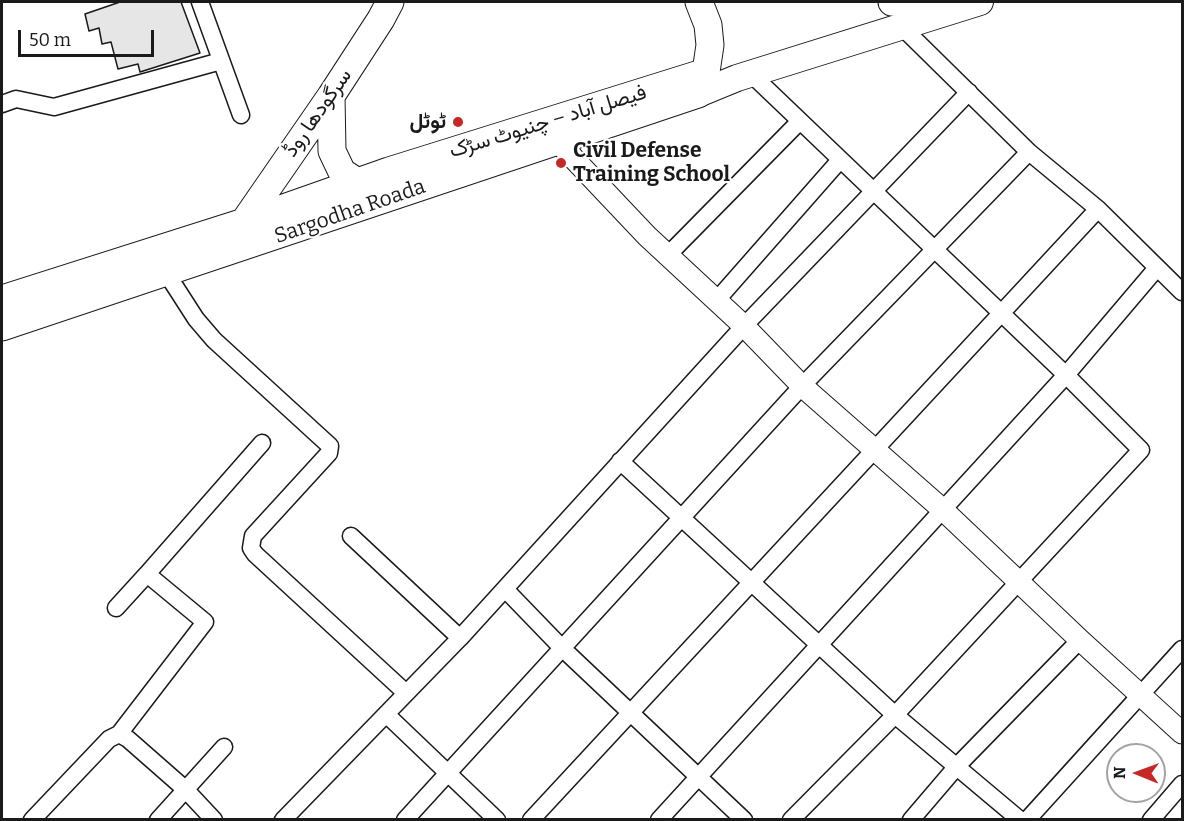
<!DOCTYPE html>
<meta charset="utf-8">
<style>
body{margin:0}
#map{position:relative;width:1184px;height:821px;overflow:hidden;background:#fff;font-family:Bitter,serif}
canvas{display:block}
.frame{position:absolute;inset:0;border:3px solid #1a1a1a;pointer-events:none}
.north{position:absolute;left:1106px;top:743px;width:60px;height:60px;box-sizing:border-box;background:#fff;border:2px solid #a3a3a3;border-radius:50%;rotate:271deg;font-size:16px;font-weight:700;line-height:24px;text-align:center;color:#1a1a1a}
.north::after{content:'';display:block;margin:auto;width:21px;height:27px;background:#c62828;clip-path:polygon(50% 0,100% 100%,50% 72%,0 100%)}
.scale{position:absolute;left:18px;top:30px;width:136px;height:27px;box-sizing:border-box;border:3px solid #1a1a1a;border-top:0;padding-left:8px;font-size:18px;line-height:21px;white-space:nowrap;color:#1a1a1a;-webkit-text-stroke:4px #fff;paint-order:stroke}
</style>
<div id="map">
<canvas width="1184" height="821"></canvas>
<div class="frame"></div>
<div class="north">N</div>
<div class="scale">50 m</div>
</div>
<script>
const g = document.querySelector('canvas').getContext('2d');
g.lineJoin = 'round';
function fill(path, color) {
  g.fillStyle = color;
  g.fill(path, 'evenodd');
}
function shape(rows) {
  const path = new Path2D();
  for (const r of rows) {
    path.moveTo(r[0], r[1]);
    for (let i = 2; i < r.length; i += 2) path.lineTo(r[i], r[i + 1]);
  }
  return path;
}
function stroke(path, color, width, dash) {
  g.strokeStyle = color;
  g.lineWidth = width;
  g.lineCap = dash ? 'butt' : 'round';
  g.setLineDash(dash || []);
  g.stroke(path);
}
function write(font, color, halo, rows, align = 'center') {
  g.font = font + ' Bitter,Vazirmatn,serif';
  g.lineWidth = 4.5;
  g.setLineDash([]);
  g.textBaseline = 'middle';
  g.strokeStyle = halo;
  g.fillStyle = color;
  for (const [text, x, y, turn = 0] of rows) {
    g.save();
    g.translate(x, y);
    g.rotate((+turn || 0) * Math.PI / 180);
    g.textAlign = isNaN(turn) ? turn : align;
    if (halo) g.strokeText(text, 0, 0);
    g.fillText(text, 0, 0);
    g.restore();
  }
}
const building = shape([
 [120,2,181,2,200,53,140,72,138,64,118,69,111,42,102,44,99,28,89,31,85,14,120,2]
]);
fill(building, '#e6e6e6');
stroke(building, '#1a1a1a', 1.5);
const minor = shape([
 [200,2,241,115],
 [901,26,1029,152,1098,209,1182,292],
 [750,73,1066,375,1141,450,895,715,791,820],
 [2,104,16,99,54,107,221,61],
 [667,256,800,121],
 [167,274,196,319,214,340,330,446,329,453,253,536,251,548,255,554,406,693],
 [716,301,840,160],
 [620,461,895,715,1020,820],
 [351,536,460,638],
 [505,589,562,648,744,820],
 [116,608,147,574],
 [386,714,497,820],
 [119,734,128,739,185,789,214,820],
 [32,820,109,739,119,734,205,622,147,574,262,443],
 [158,820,224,747],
 [283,820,460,638,744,326,969,92],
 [405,820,802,386,1029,152],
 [531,820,1098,209],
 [659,820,1066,375,1156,269],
 [911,820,958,765,1080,640],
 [1027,820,1182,649],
 [1151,820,1182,784]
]);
const tertiary = shape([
 [558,142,647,236,744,326,802,386,942,509,1080,640,1182,733]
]);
const primary = shape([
 [698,94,737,78,980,2]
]);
const trunk = shape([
 [892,2,921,5],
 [331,96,332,151,342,172,368,189],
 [244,222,331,96,381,19,390,2],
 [2,299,244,222,389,171,706,72],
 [2,327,698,94,706,72,710,45,708,25,699,2]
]);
stroke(minor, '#1a1a1a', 19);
stroke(tertiary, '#1a1a1a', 23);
stroke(primary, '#1a1a1a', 28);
stroke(trunk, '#1a1a1a', 29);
stroke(minor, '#fff', 16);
stroke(tertiary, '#fff', 21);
stroke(primary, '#fff', 26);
stroke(trunk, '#fff', 27);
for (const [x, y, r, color] of [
 [458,122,6,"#c62828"],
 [561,163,6,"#c62828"]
]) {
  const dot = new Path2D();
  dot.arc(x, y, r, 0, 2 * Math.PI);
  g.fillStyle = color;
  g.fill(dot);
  stroke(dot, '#fff', 2);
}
write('21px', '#1a1a1a', '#fff', [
 ["سرگودھا روڈ",318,113,-55],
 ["فیصل آباد – چنیوٹ سڑک",548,122,-17],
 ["Sargodha Roada",350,212,-19]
]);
write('bold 21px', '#1a1a1a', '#fff', [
 ["ٹوٹل",446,122],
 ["Civil Defense",573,151,"left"],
 ["Training School",573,175,"left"]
], 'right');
</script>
